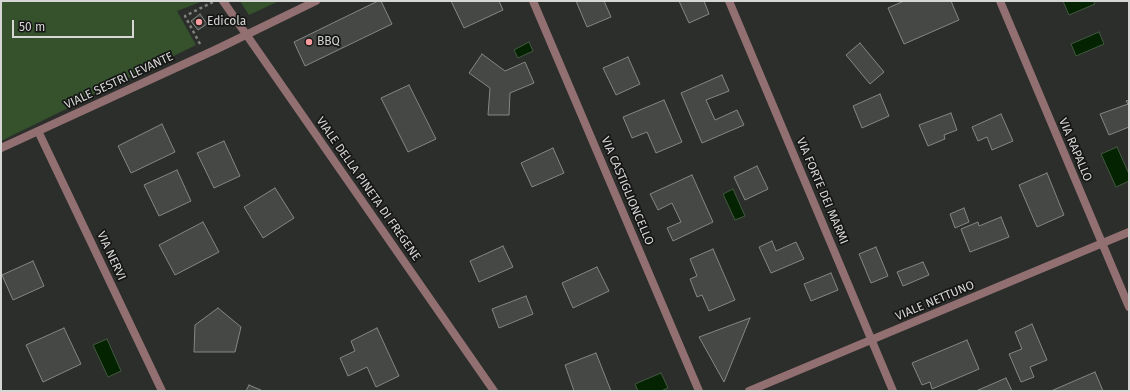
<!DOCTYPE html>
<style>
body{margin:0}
#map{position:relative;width:1130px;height:392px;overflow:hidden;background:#2c2e2b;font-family:"Fira Sans",sans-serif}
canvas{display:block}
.frame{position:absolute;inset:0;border:2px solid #d6d7d5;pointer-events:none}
.scale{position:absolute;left:12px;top:20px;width:122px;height:18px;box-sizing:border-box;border:2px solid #d6d7d5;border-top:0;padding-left:5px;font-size:12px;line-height:14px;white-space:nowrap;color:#d6d7d5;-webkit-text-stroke:3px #151615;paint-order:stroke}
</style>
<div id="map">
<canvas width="1130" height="392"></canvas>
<div class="frame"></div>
<div class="scale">50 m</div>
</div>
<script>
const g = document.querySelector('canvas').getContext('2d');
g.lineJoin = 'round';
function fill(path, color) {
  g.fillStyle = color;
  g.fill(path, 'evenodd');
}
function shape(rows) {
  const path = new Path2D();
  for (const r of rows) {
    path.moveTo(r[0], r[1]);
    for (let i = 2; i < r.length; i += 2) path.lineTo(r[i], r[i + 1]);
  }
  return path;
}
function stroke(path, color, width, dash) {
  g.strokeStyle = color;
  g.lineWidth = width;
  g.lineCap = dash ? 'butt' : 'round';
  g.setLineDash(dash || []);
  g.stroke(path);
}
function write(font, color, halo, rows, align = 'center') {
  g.font = font + ' "Fira Sans",sans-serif';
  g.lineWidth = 3.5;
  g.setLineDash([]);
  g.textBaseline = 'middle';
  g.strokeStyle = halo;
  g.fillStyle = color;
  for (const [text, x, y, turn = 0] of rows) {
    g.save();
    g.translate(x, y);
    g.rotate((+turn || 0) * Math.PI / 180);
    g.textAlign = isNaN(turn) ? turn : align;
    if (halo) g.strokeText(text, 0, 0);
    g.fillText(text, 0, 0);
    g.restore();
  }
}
fill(shape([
 [1,1,203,1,177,11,196,45,1,141],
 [240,1,279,1,249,15]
]), '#35522d');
const water = shape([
 [1063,1,1093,1,1095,4,1069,15,1063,1],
 [1099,32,1104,44,1076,56,1071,44,1099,32],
 [529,42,533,51,518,58,514,50,529,42],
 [1117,147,1129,174,1129,181,1116,187,1101,154,1117,147],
 [733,189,745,216,735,220,723,194,733,189],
 [107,339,121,371,108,377,93,345,107,339],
 [661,373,668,388,661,391,638,391,635,384,661,373]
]);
fill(water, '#042300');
stroke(water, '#435940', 1);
const building = shape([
 [378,1,381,1,392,24,305,66,294,42,378,1],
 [451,1,499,1,503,10,464,28,451,1],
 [576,1,604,1,611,17,587,27,576,1],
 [679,1,704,1,709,14,689,23,679,1],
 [904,1,951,1,959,20,904,44,888,8,904,1],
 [200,14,207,24,198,30,191,21,200,14],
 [860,43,884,72,870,84,846,55,860,43],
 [482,54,505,71,525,62,534,83,510,93,509,115,488,115,490,88,469,73,482,54],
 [628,57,640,84,616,95,603,68,628,57],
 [722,75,729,91,706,100,715,120,737,110,744,125,702,143,681,93,722,75],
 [409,85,436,139,408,152,381,98,409,85],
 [880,94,889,116,862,128,853,106,880,94],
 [664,100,682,142,656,153,647,132,632,138,623,117,664,100],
 [1129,100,1129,127,1109,135,1100,114,1128,104,1126,101,1129,100],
 [951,113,957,130,944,135,945,139,928,146,919,125,951,113],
 [1001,114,1013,141,992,150,987,137,978,141,972,127,1001,114],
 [162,124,175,152,131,173,118,146,162,124],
 [224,141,240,176,214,188,197,153,224,141],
 [553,148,564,173,532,187,521,163,553,148],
 [757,166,768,189,745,200,734,177,757,166],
 [177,170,191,201,159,216,144,185,177,170],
 [1047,173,1064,215,1037,227,1019,185,1047,173],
 [692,175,713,222,673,241,667,228,681,222,672,203,658,210,650,194,692,175],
 [275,188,294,218,263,238,244,207,275,188],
 [964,208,969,222,955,228,950,214,964,208],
 [1001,217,1009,237,970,252,961,229,978,222,979,226,1001,217],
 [203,222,219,252,175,275,159,245,203,222],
 [772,241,776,251,796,242,804,259,771,273,759,247,772,241],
 [503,246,513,267,479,282,470,261,503,246],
 [876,247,888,276,871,283,859,254,876,247],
 [713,249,735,300,709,311,702,295,697,297,690,279,697,276,690,259,713,249],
 [33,261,44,286,13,300,2,275,33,261],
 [923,262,929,275,903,286,897,272,923,262],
 [597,267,609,291,573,308,562,283,597,267],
 [831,273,838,290,811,301,804,284,831,273],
 [526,296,533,314,499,328,492,309,526,296],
 [218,308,241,327,235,352,194,352,195,325,218,308],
 [750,318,724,382,699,337,750,318],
 [1032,324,1047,360,1030,367,1034,377,1021,382,1009,354,1022,349,1015,332,1032,324],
 [64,328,81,364,43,382,26,345,64,328],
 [377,328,399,376,376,387,367,367,348,376,340,358,355,351,351,341,377,328],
 [967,340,979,369,932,389,930,382,922,385,912,363,967,340],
 [596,353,611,391,574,391,565,365,596,353],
 [1095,372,1103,391,1051,391,1095,372],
 [1006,378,1012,391,976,391,1006,378],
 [249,385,263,391,246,391,249,385]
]);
fill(building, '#454845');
stroke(building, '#848783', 1);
stroke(shape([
 [200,44,185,16,213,2]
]), '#80827f', 2.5, [3, 3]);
stroke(shape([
 [223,1,494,391],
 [533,1,699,391],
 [729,1,893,391],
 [1000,1,1129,307],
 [38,131,162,391],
 [1,148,217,49,316,1],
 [749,391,1129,232]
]), '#926f70', 8);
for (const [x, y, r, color] of [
 [199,22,4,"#f59b9e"],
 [309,42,4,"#f59b9e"]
]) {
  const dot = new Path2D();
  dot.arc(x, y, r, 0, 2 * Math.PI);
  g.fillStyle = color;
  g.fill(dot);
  stroke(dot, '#151615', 1.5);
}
write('12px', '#d6d7d5', '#151615', [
 ["Edicola",207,22],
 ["BBQ",317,42]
], 'left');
write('12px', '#d6d7d5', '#151615', [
 ["VIALE SESTRI LEVANTE",119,81,-25],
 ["VIA RAPALLO",1075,150,67],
 ["VIALE DELLA PINETA DI FREGENE",368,189,55],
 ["VIA CASTIGLIONCELLO",627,191,67],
 ["VIA FORTE DEI MARMI",822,191,67],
 ["VIA NERVI",111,256,65],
 ["VIALE NETTUNO",935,301,-23]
]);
</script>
